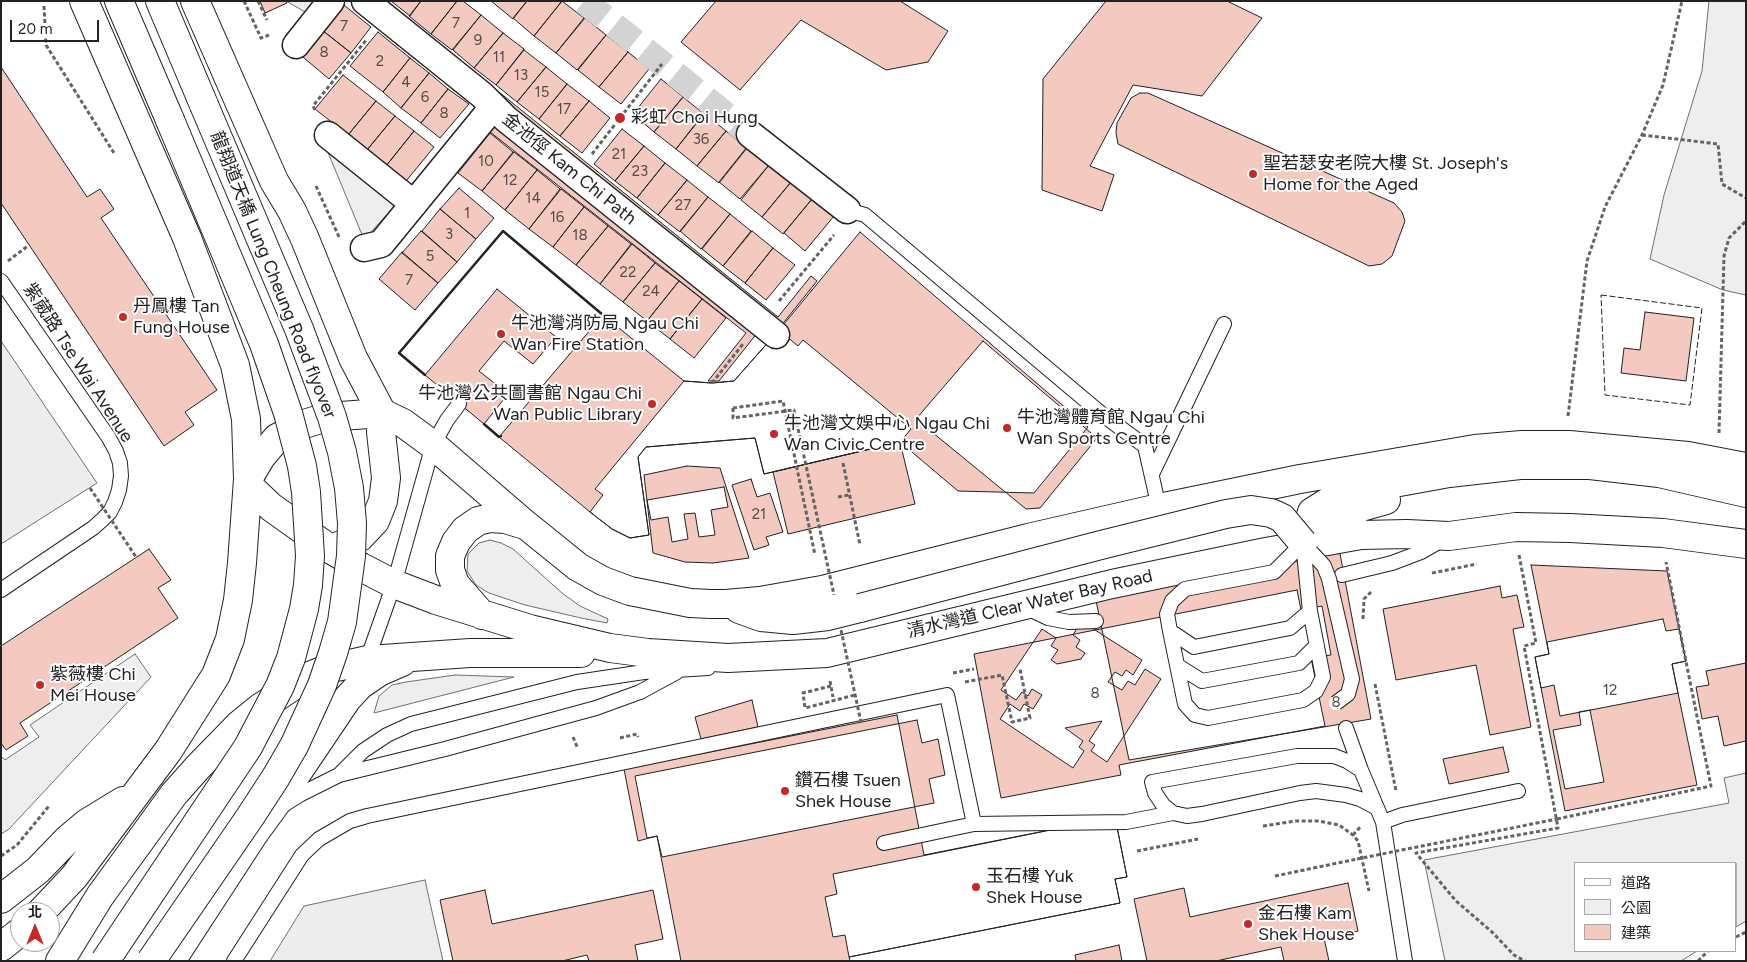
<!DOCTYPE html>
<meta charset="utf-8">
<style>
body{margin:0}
#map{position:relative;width:1747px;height:962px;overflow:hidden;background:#fff;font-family:Figtree,"Noto Sans TC",sans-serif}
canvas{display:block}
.frame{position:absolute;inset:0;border:2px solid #222;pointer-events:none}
.legend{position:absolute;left:1574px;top:862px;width:162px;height:90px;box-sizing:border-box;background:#fff;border:1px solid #a7a7a7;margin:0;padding:6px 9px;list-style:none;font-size:15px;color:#222}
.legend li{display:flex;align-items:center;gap:10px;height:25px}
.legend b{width:25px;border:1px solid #a7a7a7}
.north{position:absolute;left:10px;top:902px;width:50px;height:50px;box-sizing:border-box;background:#fff;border:1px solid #a7a7a7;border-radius:50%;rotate:0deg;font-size:14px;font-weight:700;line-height:20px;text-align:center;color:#222}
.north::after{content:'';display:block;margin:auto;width:18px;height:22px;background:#c62828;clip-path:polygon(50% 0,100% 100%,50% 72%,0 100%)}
.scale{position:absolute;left:10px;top:20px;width:89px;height:22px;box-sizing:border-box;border:2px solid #222;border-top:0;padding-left:6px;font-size:15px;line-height:18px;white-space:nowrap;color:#222;-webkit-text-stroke:4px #fff;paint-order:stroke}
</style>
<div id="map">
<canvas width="1747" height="962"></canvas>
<div class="frame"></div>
<ul class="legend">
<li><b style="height:6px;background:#fff"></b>道路</li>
<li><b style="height:14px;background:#eee"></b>公園</li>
<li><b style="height:14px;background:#f3c9c0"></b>建築</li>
</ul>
<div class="north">北</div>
<div class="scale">20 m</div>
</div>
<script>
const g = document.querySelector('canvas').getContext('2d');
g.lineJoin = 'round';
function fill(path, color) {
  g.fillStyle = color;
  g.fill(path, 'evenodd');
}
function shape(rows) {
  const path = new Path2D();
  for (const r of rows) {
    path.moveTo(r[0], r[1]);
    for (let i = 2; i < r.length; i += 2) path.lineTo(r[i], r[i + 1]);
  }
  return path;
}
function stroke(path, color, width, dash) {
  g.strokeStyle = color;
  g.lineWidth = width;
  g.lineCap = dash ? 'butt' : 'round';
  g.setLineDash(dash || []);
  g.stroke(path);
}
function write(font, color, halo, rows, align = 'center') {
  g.font = font + ' Figtree,"Noto Sans TC",sans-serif';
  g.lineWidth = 4;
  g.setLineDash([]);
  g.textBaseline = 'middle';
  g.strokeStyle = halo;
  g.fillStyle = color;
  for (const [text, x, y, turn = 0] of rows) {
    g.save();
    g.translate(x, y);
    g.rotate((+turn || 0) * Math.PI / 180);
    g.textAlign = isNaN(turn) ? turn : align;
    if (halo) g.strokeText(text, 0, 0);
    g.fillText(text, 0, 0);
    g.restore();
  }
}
const green = shape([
 [286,1,324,1,312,16,286,1],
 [1709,1,1746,1,1746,295,1723,290,1650,259,1664,195,1702,71,1709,1],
 [327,150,395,206,370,233,363,237,327,150],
 [490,540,501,543,513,549,562,593,580,606,608,619,607,623,581,618,525,605,489,593,476,585,467,571,468,554,479,543,490,540],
 [135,654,151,677,9,829,1,834,1,756,5,760,39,737,30,725,135,654],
 [455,675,514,677,374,713,379,696,392,685,406,682,455,675],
 [1746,773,1746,921,1736,927,1736,863,1576,863,1576,951,1697,951,1681,961,1445,961,1424,860,1729,803,1724,778,1746,773]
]);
fill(green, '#eee');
stroke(green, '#6f6f6f', 1);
const parking = shape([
 [1,341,97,483,1,544,1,341],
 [425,880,443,961,270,961,304,906,425,880]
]);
fill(parking, '#ededed');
stroke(parking, '#6f6f6f', 1);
const building = shape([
 [260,1,286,1,287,3,265,13,260,1],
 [339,1,371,27,351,53,317,26,339,1],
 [376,1,386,1,778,317,811,276,817,281,780,327,376,1],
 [391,1,421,1,410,16,391,1],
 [421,1,457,1,431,34,409,16,421,1],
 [457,1,463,1,481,15,452,50,431,34,457,1],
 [491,1,527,1,513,19,491,1],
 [527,1,562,1,534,36,513,18,527,1],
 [562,1,584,18,556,53,534,36,562,1],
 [716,1,900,1,948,31,928,62,886,70,801,20,740,90,681,42,716,1],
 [1106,1,1227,1,1262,18,1202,96,1133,85,1090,166,1114,175,1102,211,1042,190,1043,79,1106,1],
 [481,15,503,33,474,68,453,50,481,15],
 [585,18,606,35,577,70,556,53,585,18],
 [317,26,351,53,329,79,297,52,317,26],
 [378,32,410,58,383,92,350,66,378,32],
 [503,33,524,49,496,85,474,68,503,33],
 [606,35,628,52,599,87,578,70,606,35],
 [524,50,546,67,517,102,496,85,524,50],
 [628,52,649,69,621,104,599,87,628,52],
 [410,58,429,73,401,108,383,92,410,58],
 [1,67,87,197,100,189,114,209,101,218,217,390,185,412,194,425,164,446,1,203,1,67],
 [546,67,567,84,539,119,517,102,546,67],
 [429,73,448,89,421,123,401,108,429,73],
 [343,75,376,101,348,135,315,109,343,75],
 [661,79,683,97,654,132,633,114,661,79],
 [567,84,589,101,560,136,539,119,567,84],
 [448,89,469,104,440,138,421,123,448,89],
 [1140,93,1148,93,1394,203,1402,212,1405,221,1392,256,1382,264,1369,266,1118,144,1116,133,1117,123,1131,98,1140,93],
 [683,97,704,114,676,149,654,132,683,97],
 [376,101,395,116,367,150,348,135,376,101],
 [589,101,610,118,582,153,560,136,589,101],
 [704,113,726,131,697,166,676,149,704,113],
 [395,116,414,131,386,166,367,150,395,116],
 [496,125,758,332,719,381,708,381,746,333,490,132,496,125],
 [622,129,644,146,615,181,594,164,622,129],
 [414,131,434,147,406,181,386,166,414,131],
 [726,131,747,148,719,183,697,166,726,131],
 [490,133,513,152,482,191,458,173,490,133],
 [644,146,665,163,637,198,615,181,644,146],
 [747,147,769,165,740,199,719,182,747,147],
 [514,152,537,170,505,210,482,191,514,152],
 [665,163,687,180,658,215,637,198,665,163],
 [769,165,791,182,762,217,741,200,769,165],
 [537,170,560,189,529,229,505,210,537,170],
 [687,180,708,197,680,232,658,215,687,180],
 [791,182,812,199,783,234,762,217,791,182],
 [459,188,494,218,476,239,440,209,459,188],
 [561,189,584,207,553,247,529,229,561,189],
 [708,197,730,214,701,249,680,231,708,197],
 [812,199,834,216,805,251,784,233,812,199],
 [584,207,608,226,576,265,553,247,584,207],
 [440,209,476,239,457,262,422,231,440,209],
 [730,214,751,231,723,266,702,249,730,214],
 [608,226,631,244,600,284,576,265,608,226],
 [421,231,457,262,438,283,402,253,421,231],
 [752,231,773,248,745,283,723,266,752,231],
 [860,232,1088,427,1034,493,958,491,900,442,764,474,755,438,646,447,638,457,649,535,630,538,612,529,590,512,499,437,603,315,684,381,712,383,734,381,779,330,860,232],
 [632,244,655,263,623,302,600,284,632,244],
 [773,248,795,265,766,300,745,283,773,248],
 [402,252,438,283,415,310,379,279,402,252],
 [655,263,679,281,647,321,623,302,655,263],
 [679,281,702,299,670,339,647,321,679,281],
 [497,289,556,337,533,364,504,341,479,371,508,394,484,424,425,375,497,289],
 [702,299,726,318,694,358,670,339,702,299],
 [1645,312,1694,318,1686,381,1621,373,1624,348,1640,350,1645,312],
 [779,330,798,346,803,340,911,429,900,442,764,474,755,438,646,447,638,457,649,535,630,538,612,529,590,512,603,495,595,489,684,381,712,383,734,381,779,330],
 [983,341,1097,438,1040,508,1026,509,916,419,983,341],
 [900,442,915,504,788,534,773,472,900,442],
 [687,466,720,468,749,558,713,563,685,562,653,553,644,475,687,466],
 [751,479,757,497,770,493,783,532,766,537,769,545,754,550,732,485,751,479],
 [724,487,728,507,711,510,715,535,699,537,695,513,684,514,688,539,672,542,668,517,651,520,647,500,724,487],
 [1338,543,1371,719,1129,760,1094,591,1338,543],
 [149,549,171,580,158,588,178,618,20,723,28,736,6,750,1,743,1,646,149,549],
 [1531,565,1667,571,1686,661,1672,664,1697,785,1565,811,1535,657,1549,654,1531,565],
 [1500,586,1502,598,1517,595,1524,627,1513,629,1531,727,1490,735,1476,665,1396,680,1383,609,1500,586],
 [1297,590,1301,610,1322,606,1331,655,1311,658,1325,726,1119,765,1121,775,1001,798,974,654,1297,590],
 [1663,619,1666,631,1679,629,1686,661,1672,664,1678,693,1560,716,1554,685,1541,688,1535,657,1549,654,1547,642,1663,619],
 [1081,621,1142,660,1133,675,1126,670,1122,676,1115,672,1108,682,1122,690,1128,681,1135,685,1145,669,1161,679,1107,762,1091,751,1095,745,1089,741,1102,721,1065,728,1083,741,1079,747,1084,751,1073,768,1000,719,1010,704,1020,711,1024,704,1033,709,1042,695,1032,689,1028,696,1022,692,1016,700,1001,690,1042,629,1056,638,1051,646,1058,650,1051,660,1057,664,1081,659,1085,653,1076,647,1080,640,1073,635,1081,621],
 [1746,663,1746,741,1724,746,1718,716,1702,719,1696,687,1709,685,1706,671,1746,663],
 [752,700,758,727,701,739,695,717,752,700],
 [1590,710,1604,782,1565,789,1553,730,1581,725,1579,712,1590,710],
 [897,715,924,855,1115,817,1127,877,1115,879,1120,903,849,957,850,961,681,961,657,836,638,841,624,769,897,715],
 [917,720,922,743,938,739,945,775,929,779,934,803,662,857,657,836,647,838,635,776,917,720],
 [1503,747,1509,772,1449,784,1443,759,1503,747],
 [1115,817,1127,877,1115,879,1120,903,849,957,845,935,833,937,825,897,837,894,833,874,1115,817],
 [1348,883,1358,931,1324,938,1329,961,1284,961,1281,947,1216,961,1147,961,1134,899,1184,888,1190,917,1348,883],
 [485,890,492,924,653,890,663,939,635,945,638,961,589,961,587,955,562,961,453,961,440,900,485,890],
 [1119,945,1122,961,1076,961,1075,955,1119,945]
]);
fill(building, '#f3c9c0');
stroke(building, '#222', 1);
stroke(shape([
 [584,1,750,134]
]), '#d3d3d3', 26, [26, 13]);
const lane = shape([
 [847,210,865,215,1103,415,1145,446,1159,508],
 [1,281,109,438,116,451,120,463,121,476,119,490,115,502,110,512,102,520,93,528,1,590],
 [1152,474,1224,324],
 [1342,575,1392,563,1421,552,1442,540],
 [1025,607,1048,618,1069,622,1096,621],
 [366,663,394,584,433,445,447,420,459,404],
 [1346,728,1361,770,1383,822,1405,961],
 [339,775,363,751,387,735,411,724,577,682,644,672,708,668],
 [285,804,301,794,339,775,445,749,596,708,640,692,677,672],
 [1173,813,1163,805,1155,793,1152,782,1297,756,1334,756,1347,761,1361,770],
 [1383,822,1402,815,1518,791],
 [884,843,974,824,1126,822,1173,813,1187,816,1202,814,1300,793,1316,791,1346,795,1360,799,1377,808],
 [234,961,302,855,319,839,350,821,367,816,947,695,974,824]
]);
const street = shape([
 [365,1,482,95,506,119,776,335],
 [296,45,331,1],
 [750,134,847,210],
 [328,135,414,204],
 [364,248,381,244,493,107]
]);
const primary = shape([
 [248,485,271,507,330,549,361,567,394,584,436,600,530,629,610,648,648,653,728,658,827,653,1112,584,1266,552,1361,535,1407,534,1449,536,1516,527,1570,528,1663,533,1746,544],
 [1312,538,1341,521,1361,507,1386,500],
 [1303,543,1312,512,1339,495,1361,489,1449,473,1520,465,1590,465,1659,473,1746,493],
 [334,548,360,537,375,521,383,501,386,478,381,432,382,413],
 [739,609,761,617,793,620,828,616,860,608],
 [482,615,455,584,450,570,450,556,456,542,465,530,478,521,490,518,505,519,525,525],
 [1,899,38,870,68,839,87,823,123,801],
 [41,912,74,877,168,751,216,675,230,639,238,600,242,563,248,479,261,457,277,438,301,425,327,417,382,413,403,423,433,445,526,525,578,567,603,581,630,591,690,603,711,604,726,604,760,601,822,590,1028,538,1159,508,1300,479,1475,449,1522,445,1569,445,1688,456,1746,467],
 [1,947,20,932],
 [60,961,100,896,174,794,198,767,239,725,260,708,305,678,327,669,368,660,470,653,581,653],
 [171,961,253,835,285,791,347,699,360,685,379,672,402,662]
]);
const highway = shape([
 [84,1,187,238,235,365,246,419,248,479],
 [119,1,170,120],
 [160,1,204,105],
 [195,1,274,181,292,211,305,239,353,358,382,413]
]);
stroke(lane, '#222', 16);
stroke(street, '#222', 29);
stroke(primary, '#222', 30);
stroke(highway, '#222', 30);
stroke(shape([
 [244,1,261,38,269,35],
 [258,1,267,20],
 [44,6,46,45,114,153],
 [315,110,313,106,367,39],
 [1642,135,1718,144,1722,184,1746,198],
 [592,154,662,64],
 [316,186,339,237],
 [8,261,29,245],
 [779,301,834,235],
 [712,383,743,344],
 [733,408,783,401,815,555],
 [1568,416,1587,261,1605,207,1642,135,1663,85,1682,1],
 [1719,433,1724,256,1729,238,1746,221],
 [843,463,860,545],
 [838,497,849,495],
 [1519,555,1536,643,1524,646,1558,828,1416,853,1456,901,1492,932,1514,955,1525,961],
 [1432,573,1477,564],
 [1363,619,1364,599,1372,591],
 [953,673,974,669],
 [830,681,833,697],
 [965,682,1002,675,1012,722,1030,718,1020,669],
 [1375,684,1396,791],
 [573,737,578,749],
 [620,738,637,734,638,737],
 [1557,819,1711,786,1666,562],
 [1263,826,1296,821,1319,821,1339,825,1353,835,1358,841,1369,891],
 [1353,835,1361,826],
 [1137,851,1198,839],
 [1,856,17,845,49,806],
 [1275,876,1357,859],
 [1736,937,1746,932],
 [1698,961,1708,951]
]), '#646464', 3, [4, 2.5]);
stroke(lane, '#fff', 14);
stroke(street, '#fff', 26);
stroke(primary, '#fff', 28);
stroke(highway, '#fff', 28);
const laneBridge = shape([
 [1303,543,1310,611,1323,677,1316,691,1303,700,1208,718,1195,715,1185,704,1170,631,1167,614,1172,601,1185,589,1274,572,1303,543],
 [1303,543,1324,566,1329,579,1352,679,1348,694,1336,703],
 [1170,631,1194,647,1290,628,1310,611],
 [1178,666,1202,681,1299,663,1317,645]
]);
const primaryBridge = shape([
 [860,608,1101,545,1226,514,1251,510,1271,513,1282,518,1303,543]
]);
const highwayBridge = shape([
 [105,961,248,747,280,686,291,658,304,609,308,585,310,556,306,492,302,466,288,413,264,344,170,120],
 [151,961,250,817,276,777,294,746,322,685,333,653,342,622,351,556,352,523,349,488,342,452,332,417,299,329,204,105]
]);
stroke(laneBridge, '#222', 16, []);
stroke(primaryBridge, '#222', 30, []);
stroke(highwayBridge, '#222', 30, []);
stroke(shape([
 [733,408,733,418,794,410,834,595],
 [90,488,136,557],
 [841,630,861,722],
 [831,686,803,693,805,708,855,695],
 [1357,859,1557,819]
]), '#646464', 3, [4, 2.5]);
stroke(laneBridge, '#fff', 14);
stroke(primaryBridge, '#fff', 28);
stroke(highwayBridge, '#fff', 28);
stroke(shape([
 [1601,295,1702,308,1690,405,1605,395,1601,295]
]), '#222', 1, [6, 2.5]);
stroke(shape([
 [425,375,399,353,503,231,603,315,601,317],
 [484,424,499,437,501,436]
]), '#222', 2.5);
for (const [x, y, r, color] of [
 [620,118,6,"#c62828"],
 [1253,174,5,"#c62828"],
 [123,317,5,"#c62828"],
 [501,334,5,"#c62828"],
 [652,404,5,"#c62828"],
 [1007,428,5,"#c62828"],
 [774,434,5,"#c62828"],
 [40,685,5,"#c62828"],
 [785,791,5,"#c62828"],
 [976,887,5,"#c62828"],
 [1248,924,5,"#c62828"]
]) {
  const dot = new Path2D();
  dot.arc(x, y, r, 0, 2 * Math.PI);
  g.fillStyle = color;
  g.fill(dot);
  stroke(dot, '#fff', 2);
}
write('15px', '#564c4a', null, [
 ["7",456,24],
 ["7",344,27],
 ["9",478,41],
 ["8",324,53],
 ["11",499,58],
 ["2",380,62],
 ["13",521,76],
 ["4",406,83],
 ["15",542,93],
 ["6",425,98],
 ["17",564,110],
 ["8",444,114],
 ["36",701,140],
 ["21",619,155],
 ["10",486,162],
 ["23",640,172],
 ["12",510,181],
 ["14",533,199],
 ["27",683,206],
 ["1",467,214],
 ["16",557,218],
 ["3",449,235],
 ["18",580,236],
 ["5",430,257],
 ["22",628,273],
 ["7",409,281],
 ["24",651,292],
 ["21",759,515],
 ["12",1610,691],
 ["8",1095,694],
 ["8",1336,703]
]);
write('18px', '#222', '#fff', [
 ["彩虹 Choi Hung",631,118],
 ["聖若瑟安老院大樓 St. Joseph's",1263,164],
 ["Home for the Aged",1263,185],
 ["丹鳳樓 Tan",133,307],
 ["Fung House",133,328],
 ["牛池灣消防局 Ngau Chi",511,324],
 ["Wan Fire Station",511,345],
 ["牛池灣公共圖書館 Ngau Chi",642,394,"right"],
 ["Wan Public Library",642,415,"right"],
 ["牛池灣體育館 Ngau Chi",1017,418],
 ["Wan Sports Centre",1017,439],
 ["牛池灣文娛中心 Ngau Chi",784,424],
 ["Wan Civic Centre",784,445],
 ["紫薇樓 Chi",50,675],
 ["Mei House",50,696],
 ["鑽石樓 Tsuen",795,781],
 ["Shek House",795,802],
 ["玉石樓 Yuk",986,877],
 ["Shek House",986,898],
 ["金石樓 Kam",1258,914],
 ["Shek House",1258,935]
], 'left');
write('18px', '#222', '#fff', [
 ["金池徑 Kam Chi Path",569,169,39],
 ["龍翔道天橋 Lung Cheung Road flyover",273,275,68],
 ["紫葳路 Tse Wai Avenue",78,363,57],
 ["清水灣道 Clear Water Bay Road",1030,604,-13]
]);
</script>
